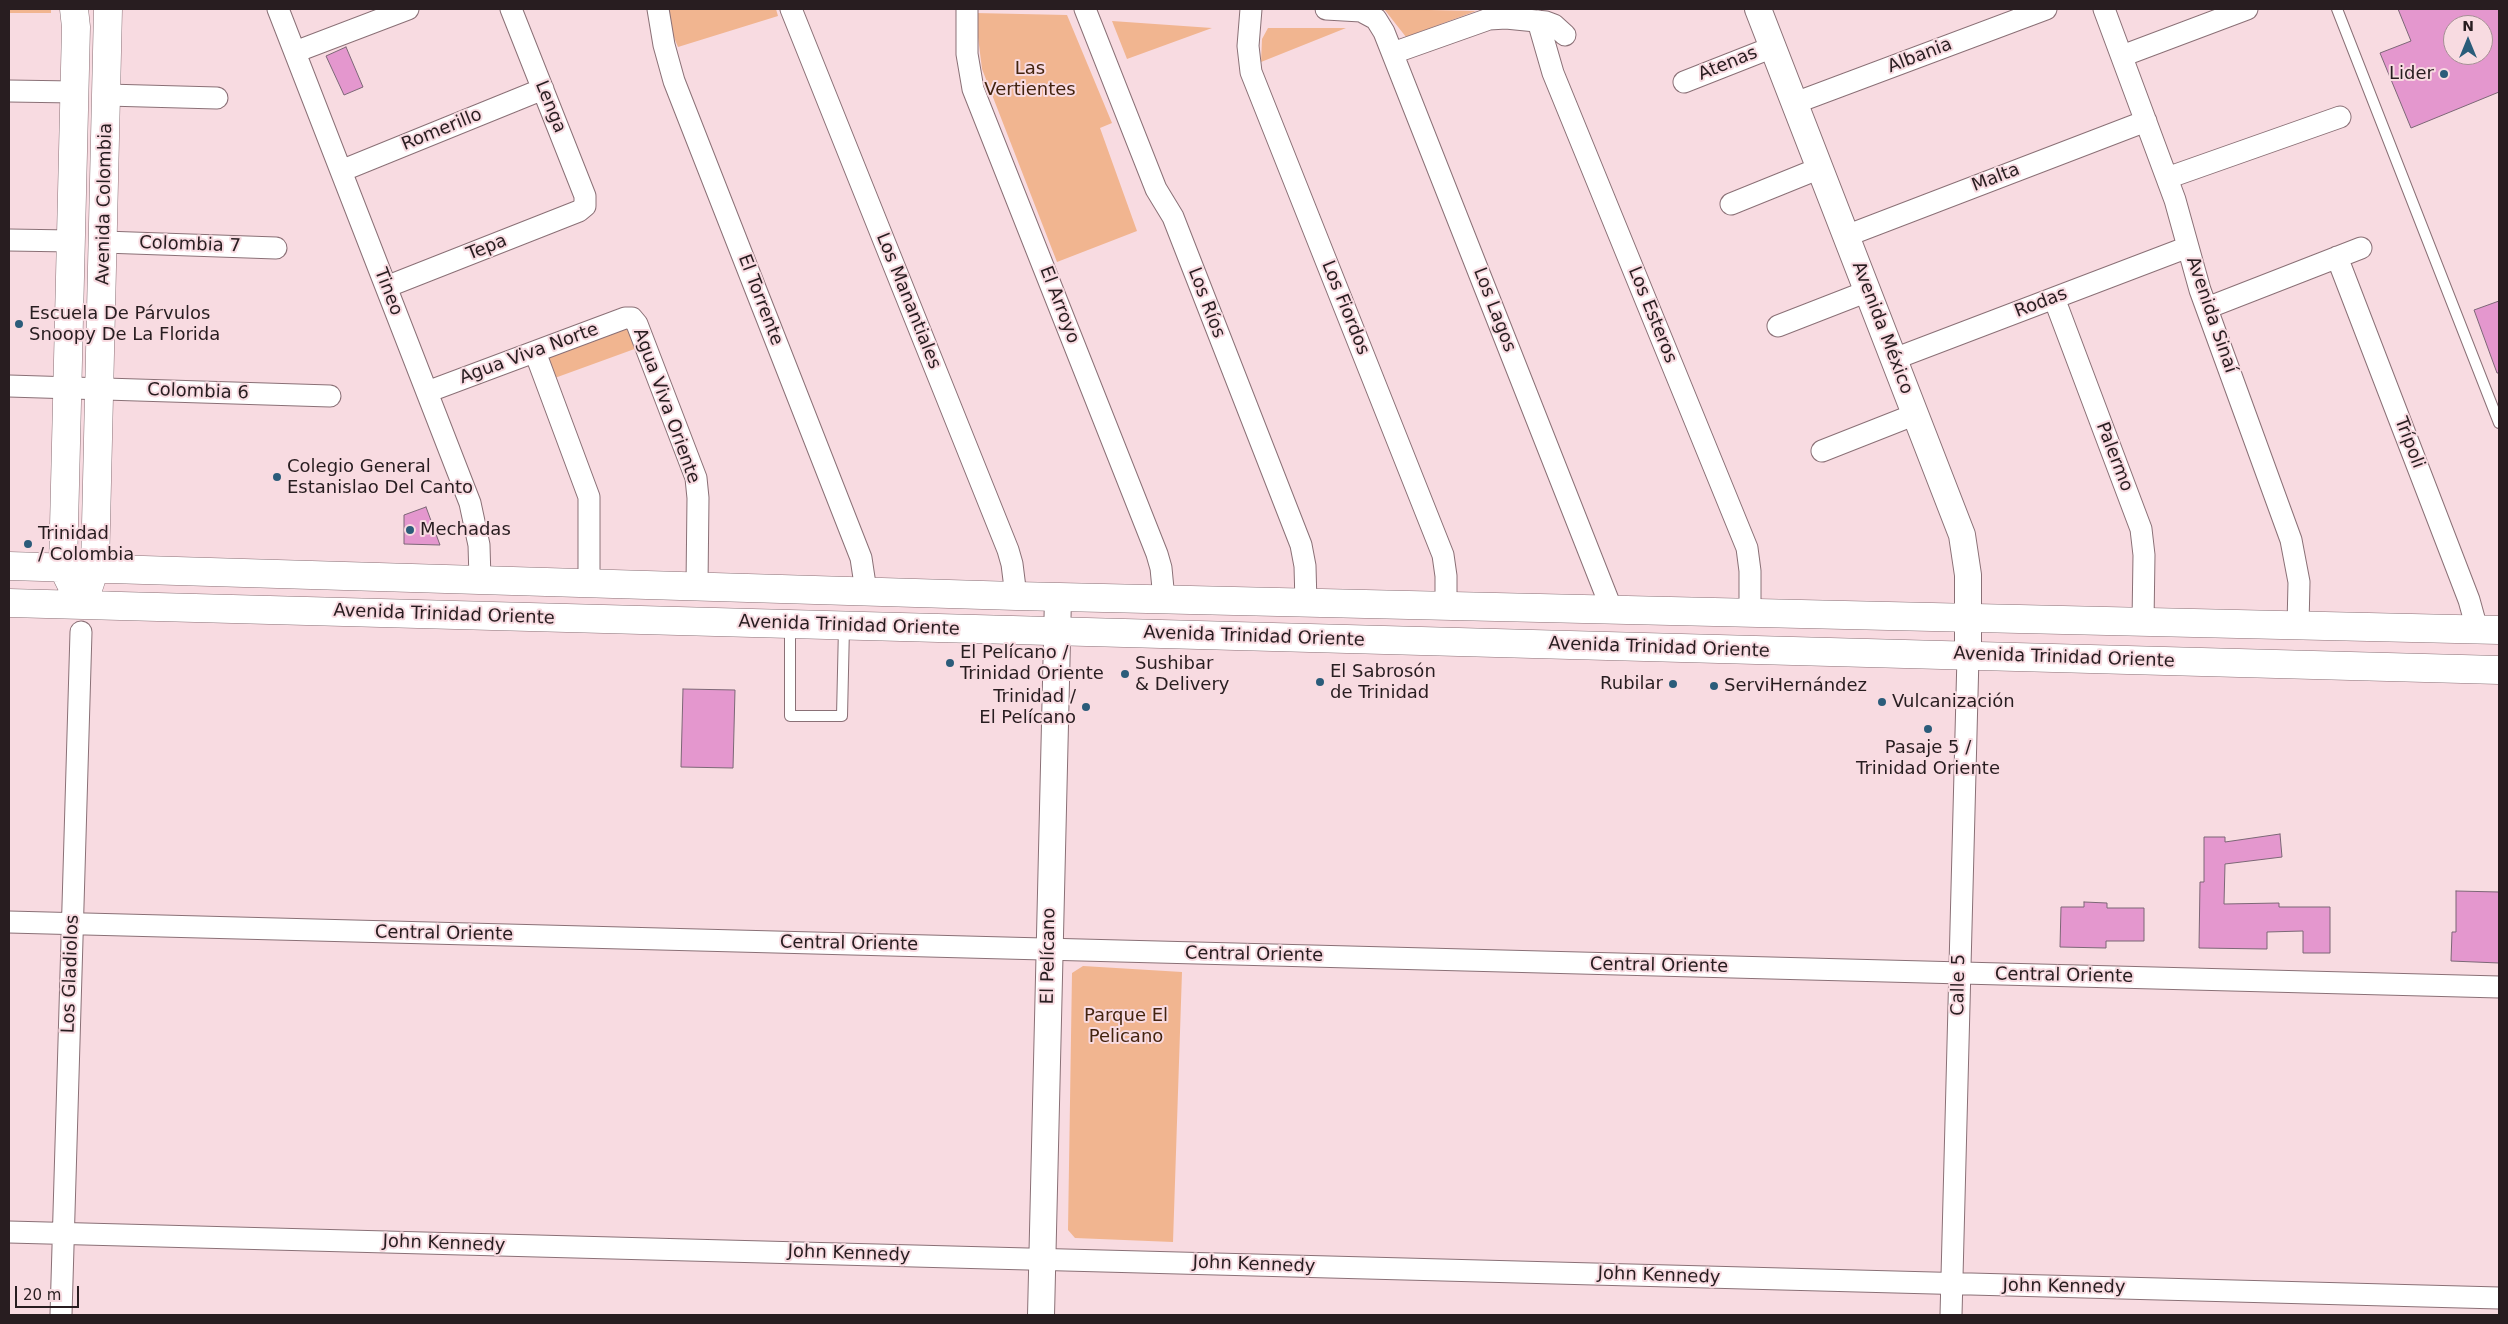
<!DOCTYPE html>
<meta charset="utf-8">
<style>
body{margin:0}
#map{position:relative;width:2508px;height:1324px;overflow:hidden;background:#f8dbe1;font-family:"DejaVu Sans",sans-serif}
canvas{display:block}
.frame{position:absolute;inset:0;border:10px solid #281d20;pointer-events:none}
.north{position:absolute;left:2443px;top:15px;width:50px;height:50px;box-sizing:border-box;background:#f8dbe1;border:1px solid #a58f94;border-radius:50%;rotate:0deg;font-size:14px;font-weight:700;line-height:20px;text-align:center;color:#281d20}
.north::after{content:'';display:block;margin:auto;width:18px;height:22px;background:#2b5c7a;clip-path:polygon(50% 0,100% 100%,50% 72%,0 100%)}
.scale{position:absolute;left:15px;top:1286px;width:64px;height:22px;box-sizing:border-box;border:2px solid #281d20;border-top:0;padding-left:6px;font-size:15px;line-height:18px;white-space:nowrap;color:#281d20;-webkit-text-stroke:4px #f8dbe1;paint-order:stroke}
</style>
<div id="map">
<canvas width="2508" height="1324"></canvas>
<div class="frame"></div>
<div class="north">N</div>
<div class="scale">20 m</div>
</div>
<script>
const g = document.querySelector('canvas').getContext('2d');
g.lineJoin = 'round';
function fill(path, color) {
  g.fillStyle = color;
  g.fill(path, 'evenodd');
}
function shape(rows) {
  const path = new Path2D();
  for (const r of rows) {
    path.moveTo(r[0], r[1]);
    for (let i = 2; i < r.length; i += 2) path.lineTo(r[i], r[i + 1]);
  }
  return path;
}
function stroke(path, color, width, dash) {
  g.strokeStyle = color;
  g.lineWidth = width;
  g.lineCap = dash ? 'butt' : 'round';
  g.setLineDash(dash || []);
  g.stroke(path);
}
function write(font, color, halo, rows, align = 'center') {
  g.font = font + ' "DejaVu Sans",sans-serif';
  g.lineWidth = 4;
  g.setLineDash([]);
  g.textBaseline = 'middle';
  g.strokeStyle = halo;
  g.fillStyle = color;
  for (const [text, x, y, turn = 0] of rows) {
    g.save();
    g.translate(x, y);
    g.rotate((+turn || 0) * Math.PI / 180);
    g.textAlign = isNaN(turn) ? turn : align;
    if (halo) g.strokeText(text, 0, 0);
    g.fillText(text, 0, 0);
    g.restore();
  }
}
fill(shape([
 [9,9,51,9,51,13,9,13],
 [665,9,776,9,778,16,678,47,667,21],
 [1384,9,1476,11,1406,37],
 [975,13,1067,15,1112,123,1100,128,1137,231,1057,262,982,69],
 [1112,21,1212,28,1127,59],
 [1268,28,1346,28,1261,62,1262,39],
 [622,324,632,329,640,347,552,379,545,359],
 [1083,966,1182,972,1173,1242,1075,1238,1068,1230,1072,973]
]), '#f1b590');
const building = shape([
 [2398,9,2499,9,2499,92,2411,128,2380,53,2411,41,2398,9],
 [2453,25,2483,25,2483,55,2453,55,2453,25],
 [346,47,363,87,344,95,326,56,346,47],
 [2499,301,2499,373,2497,373,2474,310,2499,301],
 [426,507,440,545,404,544,404,515,426,507],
 [683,689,735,690,733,768,681,767,683,689],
 [2280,834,2282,857,2225,864,2224,904,2279,903,2279,907,2330,907,2330,953,2303,953,2303,931,2267,932,2267,949,2199,948,2200,882,2204,882,2204,837,2225,837,2225,842,2280,834],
 [2456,891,2499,892,2499,963,2451,961,2452,932,2456,932,2456,891],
 [2084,902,2107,903,2107,908,2144,908,2144,941,2106,941,2106,948,2060,947,2061,907,2084,907,2084,902]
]);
fill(building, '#e497ce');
stroke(building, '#7c6776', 1);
const service = shape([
 [2337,9,2499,423],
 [790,624,790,716,842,716,844,627]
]);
const minor = shape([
 [278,9,470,503,479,545,480,579],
 [658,9,664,45,674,81,861,558,866,591],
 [791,9,1008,550,1012,564,1016,596],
 [967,9,967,54,973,89,1157,554,1161,568,1164,599],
 [1085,9,1156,189,1173,217,1301,545,1305,566,1306,603],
 [1251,9,1248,46,1251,72,1443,555,1446,576,1446,606],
 [1326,9,1361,11,1376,19,1384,32,1612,610],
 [2104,9,2175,200,2200,290,2291,540,2299,582,2298,625],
 [1538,21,1553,73,1747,548,1750,571,1750,613],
 [295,52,408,9],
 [1393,53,1489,19,1506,18,1546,22,1554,25,1565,35],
 [2122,56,2247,9],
 [1684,82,1773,47],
 [9,91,74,92],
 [107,95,217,98],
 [1795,103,2046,9],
 [341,171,543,89],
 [2167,178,2340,117],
 [1731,204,1820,168],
 [1846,236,2146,121],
 [9,240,71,241],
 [104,242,276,248],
 [2337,257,2469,600,2477,629],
 [386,287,579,211,585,206,585,196,511,9],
 [2054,298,2141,529,2144,555,2143,622],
 [2207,308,2361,248],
 [1778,326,1868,291],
 [535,352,589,497,589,582],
 [1894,359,2188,247],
 [9,386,330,396],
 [427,392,625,318,632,318,637,324,696,478,698,498,697,585],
 [1822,451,1916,414],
 [9,922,2499,987],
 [9,1232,2499,1298],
 [61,1315,81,632],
 [1951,1315,1968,656]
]);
const tertiary = shape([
 [1758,9,1962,535,1968,575,1968,656],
 [1041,1315,1058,597]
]);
const secondary = shape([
 [9,566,1016,596,2499,630],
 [71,584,63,568,76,27,74,9],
 [89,586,95,568,108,9],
 [9,603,2499,670]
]);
stroke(service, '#8a7076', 12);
stroke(minor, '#8a7076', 23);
stroke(tertiary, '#8a7076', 28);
stroke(secondary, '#8a7076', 29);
stroke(service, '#fff', 10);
stroke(minor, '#fff', 21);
stroke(tertiary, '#fff', 26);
stroke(secondary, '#fff', 28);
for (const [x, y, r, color] of [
 [2444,74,5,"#2b5c7a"],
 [19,324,5,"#2b5c7a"],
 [277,477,5,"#2b5c7a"],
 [410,530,5,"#2b5c7a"],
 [28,544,5,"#2b5c7a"],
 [950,663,5,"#2b5c7a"],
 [1125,674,5,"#2b5c7a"],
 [1320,682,5,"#2b5c7a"],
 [1673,684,5,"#2b5c7a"],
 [1714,686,5,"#2b5c7a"],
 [1882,702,5,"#2b5c7a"],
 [1086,707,5,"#2b5c7a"],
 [1928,729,5,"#2b5c7a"]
]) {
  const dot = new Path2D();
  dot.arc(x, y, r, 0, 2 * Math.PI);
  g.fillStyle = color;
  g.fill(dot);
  stroke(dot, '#f8dbe1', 2);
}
write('18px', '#281d20', '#f8dbe1', [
 ["Albania",1920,56,-21],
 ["Atenas",1728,64,-22],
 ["Lenga",550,107,68],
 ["Romerillo",442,130,-22],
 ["Malta",1996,178,-21],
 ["Avenida Colombia",105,204,-89],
 ["Colombia 7",190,245,2],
 ["Tepa",487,248,-22],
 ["Tineo",388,292,69],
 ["El Torrente",760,300,69],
 ["Los Manantiales",908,301,68],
 ["Los Ríos",1206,303,69],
 ["Rodas",2041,303,-21],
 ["El Arroyo",1059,305,69],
 ["Los Fiordos",1345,308,68],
 ["Los Lagos",1494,310,69],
 ["Los Esteros",1652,315,68],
 ["Avenida Sinaí",2211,315,71],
 ["Avenida México",1882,328,69],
 ["Agua Viva Norte",529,354,-20],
 ["Colombia 6",198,392,2],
 ["Agua Viva Oriente",666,406,70],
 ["Trípoli",2409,443,69],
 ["Palermo",2114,457,69],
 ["Avenida Trinidad Oriente",444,615,2],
 ["Avenida Trinidad Oriente",849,626,2],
 ["Avenida Trinidad Oriente",1254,637,2],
 ["Avenida Trinidad Oriente",1659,648,2],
 ["Avenida Trinidad Oriente",2064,658,2],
 ["Central Oriente",444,934,1],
 ["Central Oriente",849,944,1],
 ["Central Oriente",1254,955,1],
 ["El Pelícano",1049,956,-89],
 ["Central Oriente",1659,966,1],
 ["Los Gladiolos",71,974,-88],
 ["Central Oriente",2064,976,1],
 ["Calle 5",1959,985,-89],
 ["John Kennedy",444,1244,2],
 ["John Kennedy",849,1254,2],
 ["John Kennedy",1254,1265,2],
 ["John Kennedy",1659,1276,2],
 ["John Kennedy",2064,1287,1]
]);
write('18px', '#43230e', '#f8dbe1', [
 ["Las",1030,69],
 ["Vertientes",1030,90],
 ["Parque El",1126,1016],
 ["Pelicano",1126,1037]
]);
write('18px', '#281d20', '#f8dbe1', [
 ["Lider",2434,74,"right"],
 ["Escuela De Párvulos",29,314],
 ["Snoopy De La Florida",29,335],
 ["Colegio General",287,467],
 ["Estanislao Del Canto",287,488],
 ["Mechadas",420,530],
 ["Trinidad",38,534],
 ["/ Colombia",38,555],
 ["El Pelícano /",960,653],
 ["Trinidad Oriente",960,674],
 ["Sushibar",1135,664],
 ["& Delivery",1135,685],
 ["El Sabrosón",1330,672],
 ["de Trinidad",1330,693],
 ["Rubilar",1663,684,"right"],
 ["ServiHernández",1724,686],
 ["Trinidad /",1076,697,"right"],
 ["El Pelícano",1076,718,"right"],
 ["Vulcanización",1892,702],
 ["Pasaje 5 /",1928,748,"center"],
 ["Trinidad Oriente",1928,769,"center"]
], 'left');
</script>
